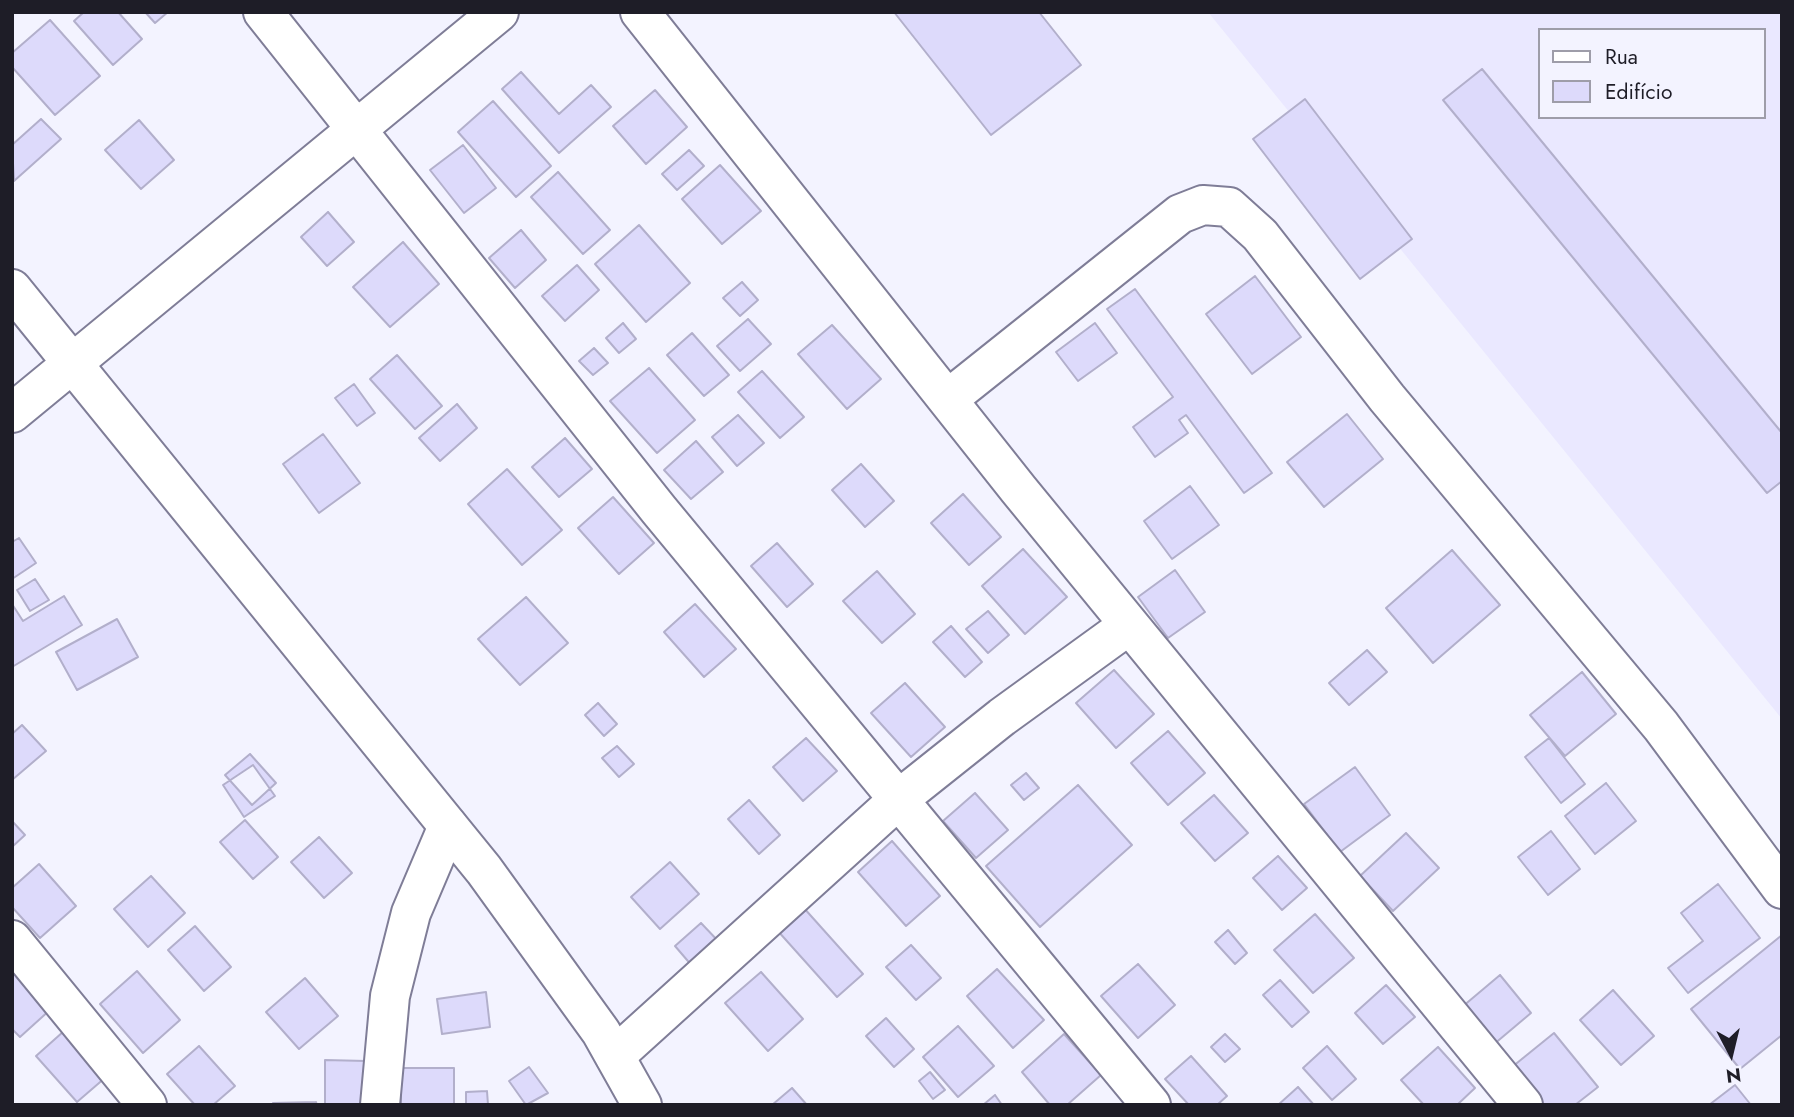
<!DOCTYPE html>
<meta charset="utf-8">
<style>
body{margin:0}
#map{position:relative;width:1794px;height:1117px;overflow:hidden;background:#f3f3ff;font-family:Jost,sans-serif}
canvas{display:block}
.frame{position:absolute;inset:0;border:14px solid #1e1d27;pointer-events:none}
.legend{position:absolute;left:1538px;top:28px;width:228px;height:91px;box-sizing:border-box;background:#f3f3ff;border:2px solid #9e9da9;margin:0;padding:9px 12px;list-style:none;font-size:21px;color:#1e1d27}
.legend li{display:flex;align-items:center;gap:14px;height:35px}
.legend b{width:35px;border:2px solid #9e9da9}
.north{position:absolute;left:1696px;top:1019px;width:70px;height:70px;-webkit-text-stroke:5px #f3f3ff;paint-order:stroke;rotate:173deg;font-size:19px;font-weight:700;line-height:28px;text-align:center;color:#1e1d27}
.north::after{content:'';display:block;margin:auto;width:24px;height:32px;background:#1e1d27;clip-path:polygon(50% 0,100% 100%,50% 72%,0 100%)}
</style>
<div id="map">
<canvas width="1794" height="1117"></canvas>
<div class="frame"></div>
<ul class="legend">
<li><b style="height:9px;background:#fff"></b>Rua</li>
<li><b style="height:19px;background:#dddafb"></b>Edifício</li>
</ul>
<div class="north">N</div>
</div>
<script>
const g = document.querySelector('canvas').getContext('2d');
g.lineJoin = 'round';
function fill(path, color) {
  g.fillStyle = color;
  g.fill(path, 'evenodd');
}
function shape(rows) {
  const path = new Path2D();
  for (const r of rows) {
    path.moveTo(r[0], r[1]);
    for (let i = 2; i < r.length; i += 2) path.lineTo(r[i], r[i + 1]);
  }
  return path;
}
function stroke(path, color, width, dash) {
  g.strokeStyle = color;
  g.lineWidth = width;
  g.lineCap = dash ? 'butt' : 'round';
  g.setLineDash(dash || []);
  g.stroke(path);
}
fill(shape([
 [1208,12,1782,12,1782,719],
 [1540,30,1764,30,1764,117,1540,117]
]), '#eae8ff');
const building = shape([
 [84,12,118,12,142,39,113,65,74,21,84,12],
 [145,12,168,12,155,23,145,12],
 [894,12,1039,12,1081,65,991,135,894,12],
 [50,20,100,76,55,115,12,67,12,53,50,20],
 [1482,69,1782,433,1782,481,1767,493,1443,100,1482,69],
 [521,72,559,114,591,85,611,107,559,153,502,89,521,72],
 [655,90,687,127,646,164,613,126,655,90],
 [1305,99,1412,239,1360,279,1253,139,1305,99],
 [493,101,551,166,516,197,458,132,493,101],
 [41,119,61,139,14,181,12,145,41,119],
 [139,120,174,160,141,189,105,150,139,120],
 [463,145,496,188,464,213,430,170,463,145],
 [689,150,704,166,677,190,662,174,689,150],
 [720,165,761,211,722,244,682,199,720,165],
 [558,172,610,230,583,254,531,197,558,172],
 [328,212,354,242,327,266,301,237,328,212],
 [639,225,690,283,646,322,595,264,639,225],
 [521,230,546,260,515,288,489,258,521,230],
 [403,242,439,284,390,327,353,287,403,242],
 [577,265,599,290,565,321,542,296,577,265],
 [1255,276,1301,337,1252,374,1206,314,1255,276],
 [742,282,758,300,740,316,723,298,742,282],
 [1135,289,1272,473,1244,493,1186,415,1179,420,1188,433,1155,457,1133,427,1173,397,1107,309,1135,289],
 [748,319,771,344,740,371,717,346,748,319],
 [623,323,636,339,619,353,606,338,623,323],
 [1095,323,1117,353,1078,381,1056,352,1095,323],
 [832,325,881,379,847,409,798,354,832,325],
 [692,333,729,375,704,396,667,355,692,333],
 [594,348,608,363,593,375,579,361,594,348],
 [397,355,442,406,415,429,370,379,397,355],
 [649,368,695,420,657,453,610,401,649,368],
 [762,371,804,417,780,438,738,392,762,371],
 [354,384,375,413,357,426,335,398,354,384],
 [457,404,477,428,440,461,419,438,457,404],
 [1347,414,1383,459,1324,507,1287,462,1347,414],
 [738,415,764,443,737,466,712,437,738,415],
 [323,434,360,483,319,513,283,464,323,434],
 [565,438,592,469,559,497,532,467,565,438],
 [696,441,723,472,691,499,664,470,696,441],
 [861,464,894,501,865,527,832,490,861,464],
 [507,469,562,530,522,565,468,504,507,469],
 [1190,486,1219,525,1172,559,1144,521,1190,486],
 [963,494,1001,537,969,565,931,523,963,494],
 [613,497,654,543,619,574,578,528,613,497],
 [19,538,36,563,12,579,12,542,19,538],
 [777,543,813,584,787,607,751,566,777,543],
 [1023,549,1067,597,1025,634,982,586,1023,549],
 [1452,550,1500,605,1433,663,1386,608,1452,550],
 [1175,570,1205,612,1168,638,1138,597,1175,570],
 [877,571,915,614,882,643,843,601,877,571],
 [35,579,49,600,30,611,17,590,35,579],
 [64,596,82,625,12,667,12,604,23,621,64,596],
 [526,597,568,643,520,685,478,639,526,597],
 [695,604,736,649,704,677,664,632,695,604],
 [988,611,1009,635,988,653,966,629,988,611],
 [117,619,138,657,77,690,56,652,117,619],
 [951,626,982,662,965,677,933,642,951,626],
 [1367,650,1387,672,1349,705,1329,683,1367,650],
 [1114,670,1154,714,1116,748,1076,703,1114,670],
 [1582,672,1616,714,1565,756,1530,715,1582,672],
 [905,683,945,727,911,757,871,713,905,683],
 [598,703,617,724,604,736,585,715,598,703],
 [22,725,46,751,12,780,12,734,22,725],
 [1168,731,1205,773,1168,805,1131,763,1168,731],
 [806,738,837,771,803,801,773,767,806,738],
 [1549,738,1585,784,1561,803,1525,757,1549,738],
 [617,746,634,764,619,777,602,758,617,746],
 [250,754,276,783,252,805,225,775,250,754],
 [253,765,275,796,244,817,223,785,253,765],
 [1355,767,1390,815,1340,852,1304,804,1355,767],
 [1026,773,1039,788,1024,800,1011,785,1026,773],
 [1606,783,1636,821,1595,854,1565,816,1606,783],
 [1078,785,1132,845,1040,927,986,866,1078,785],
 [975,793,1008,830,976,858,943,821,975,793],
 [1214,795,1248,833,1215,861,1181,823,1214,795],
 [749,800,780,835,759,854,728,819,749,800],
 [245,820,278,857,253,879,220,842,245,820],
 [12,821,25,835,12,847,12,821],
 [1551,831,1580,869,1548,895,1518,857,1551,831],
 [1406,833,1439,868,1393,911,1360,876,1406,833],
 [319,837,352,873,324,898,291,862,319,837],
 [892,841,940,896,906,926,858,872,892,841],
 [1278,856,1307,888,1282,910,1253,878,1278,856],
 [670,862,699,894,660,929,631,897,670,862],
 [39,864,76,906,40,938,12,907,12,888,39,864],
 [151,876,185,913,148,947,114,909,151,876],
 [1718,884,1760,938,1688,993,1668,968,1703,941,1681,913,1718,884],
 [803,907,863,974,837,997,777,930,803,907],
 [1315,914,1354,958,1313,993,1274,950,1315,914],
 [701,923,720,943,693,967,675,946,701,923],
 [195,926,231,967,204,991,168,950,195,926],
 [1228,930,1247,953,1235,964,1215,942,1228,930],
 [1782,935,1782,1035,1740,1069,1691,1009,1782,935],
 [911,945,941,978,916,1000,886,967,911,945],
 [1138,964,1175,1005,1138,1038,1101,996,1138,964],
 [997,969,1044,1020,1013,1048,967,996,997,969],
 [12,970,51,1009,20,1037,12,1029,12,970],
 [137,971,180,1020,143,1053,100,1004,137,971],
 [761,972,803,1019,768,1051,725,1003,761,972],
 [1500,975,1531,1013,1493,1045,1462,1007,1500,975],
 [305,978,338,1016,299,1049,266,1012,305,978],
 [1280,980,1309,1012,1292,1027,1263,995,1280,980],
 [1386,985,1415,1017,1383,1044,1355,1013,1386,985],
 [1613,990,1654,1036,1621,1065,1580,1020,1613,990],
 [486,992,490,1027,442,1034,437,999,486,992],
 [886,1018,914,1049,894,1067,866,1036,886,1018],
 [958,1026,994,1066,958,1097,923,1057,958,1026],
 [64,1031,106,1077,77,1102,36,1056,64,1031],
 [1554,1033,1598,1087,1575,1105,1542,1105,1512,1067,1554,1033],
 [1064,1034,1101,1075,1067,1105,1050,1105,1022,1072,1064,1034],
 [1225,1034,1240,1049,1225,1062,1211,1047,1225,1034],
 [199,1046,235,1086,213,1105,195,1105,167,1074,199,1046],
 [1327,1046,1356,1079,1332,1100,1303,1068,1327,1046],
 [1438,1047,1475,1088,1457,1105,1424,1105,1401,1080,1438,1047],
 [1191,1056,1227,1096,1217,1105,1189,1105,1165,1079,1191,1056],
 [325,1060,366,1061,366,1105,325,1105,325,1060],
 [529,1067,548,1093,526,1105,509,1081,529,1067],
 [401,1068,454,1068,454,1105,401,1105,401,1068],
 [930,1072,945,1090,933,1099,919,1081,930,1072],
 [1735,1085,1751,1105,1709,1105,1735,1085],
 [1298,1087,1314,1105,1278,1105,1298,1087],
 [792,1088,807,1105,772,1105,792,1088],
 [487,1091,488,1105,466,1105,466,1092,487,1091],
 [995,1095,1002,1105,983,1105,995,1095],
 [316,1102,317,1105,273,1105,273,1103,316,1102]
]);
fill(building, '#dddafb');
stroke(building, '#b2afcb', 2);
const minor = shape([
 [263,12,659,510,1151,1105],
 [640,12,1019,490,1523,1105],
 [948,399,1180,214,1203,205,1229,207,1260,235,1387,398,1661,726,1782,889],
 [12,413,499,12],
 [12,940,147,1105],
 [615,1056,899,799,1002,717,1129,625],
 [380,1105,390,996,411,913,448,826]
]);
const secondary = shape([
 [12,289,484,870,601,1032,642,1105]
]);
stroke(minor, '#7f7d97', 42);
stroke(secondary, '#7f7d97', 42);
stroke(minor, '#fff', 38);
stroke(secondary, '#fff', 38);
</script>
